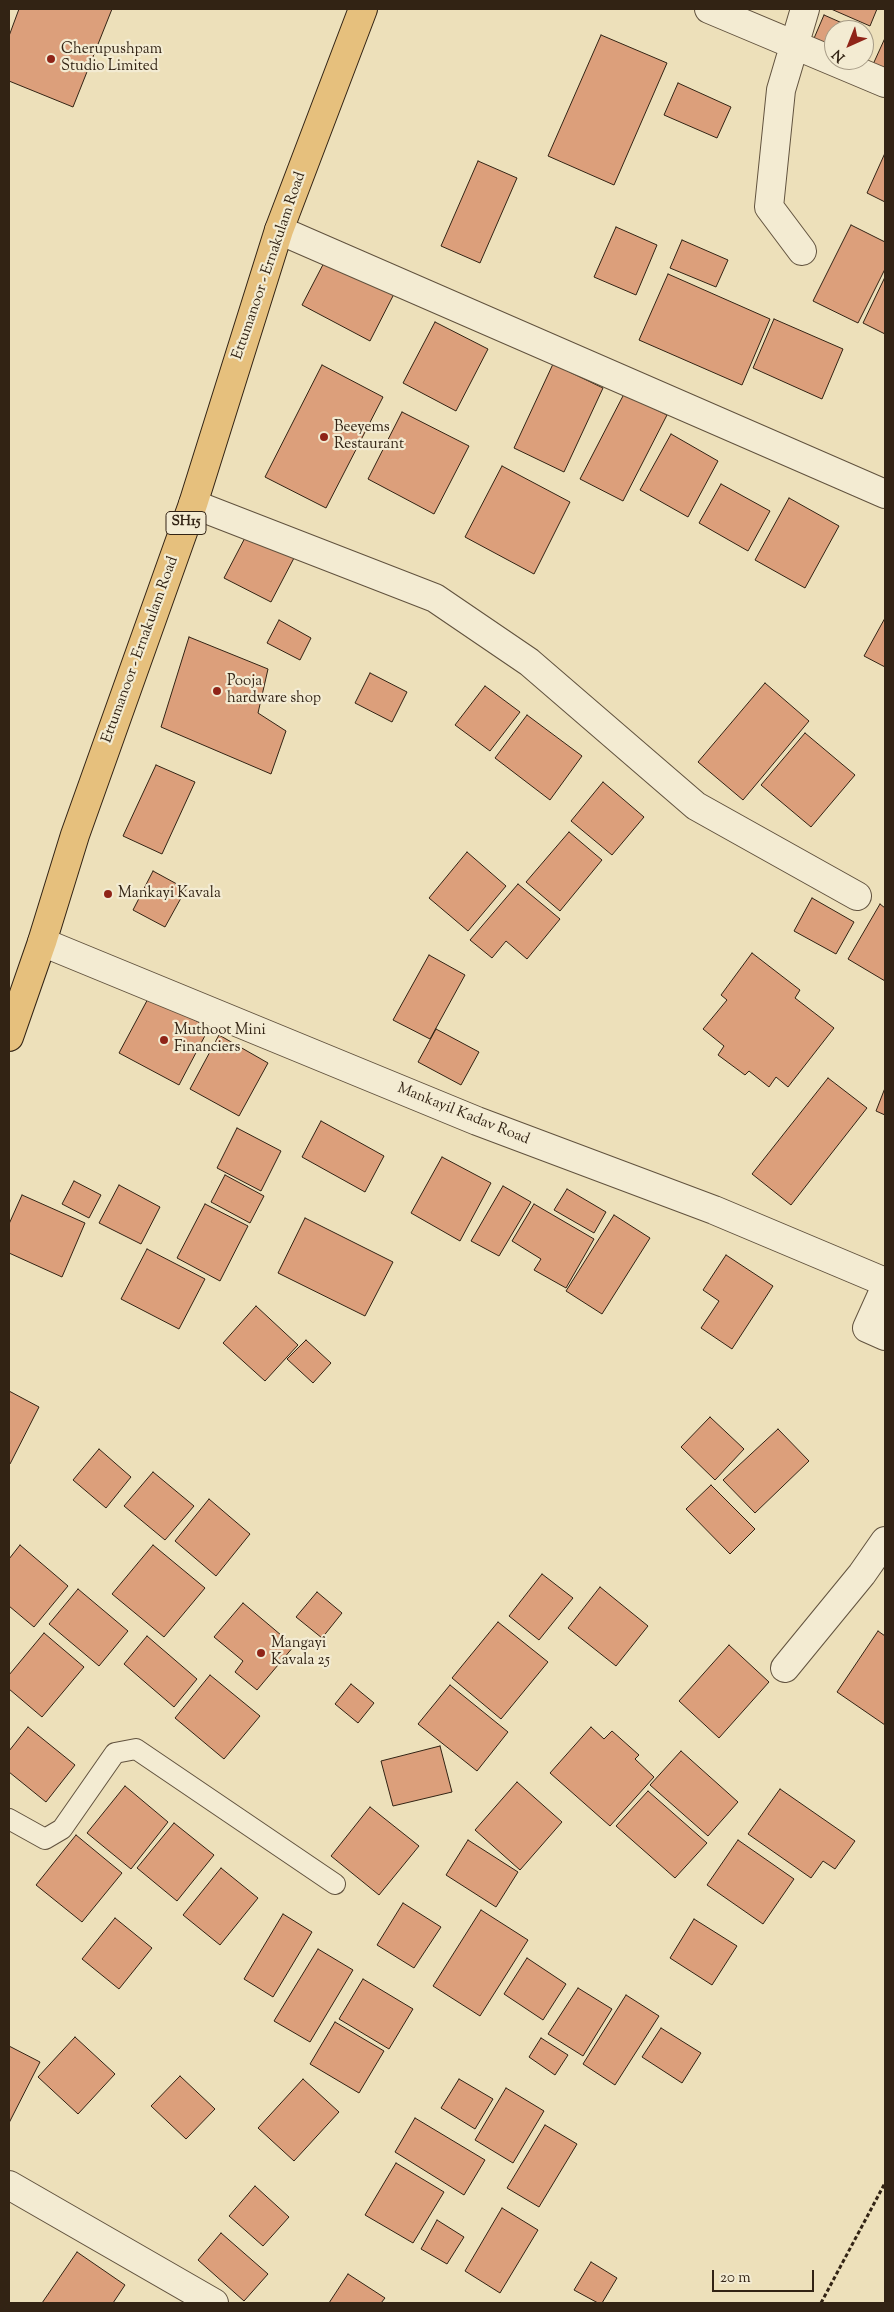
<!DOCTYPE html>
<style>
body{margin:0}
#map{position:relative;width:894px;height:2312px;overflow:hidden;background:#ede0ba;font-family:"Sorts Mill Goudy",serif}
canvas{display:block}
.frame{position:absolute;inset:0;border:10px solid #322314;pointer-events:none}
.north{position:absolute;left:824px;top:20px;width:50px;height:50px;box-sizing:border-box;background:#f3ebd2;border:1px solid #a69b86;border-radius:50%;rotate:224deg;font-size:14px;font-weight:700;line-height:20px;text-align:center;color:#322314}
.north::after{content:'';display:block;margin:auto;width:18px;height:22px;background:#8f2418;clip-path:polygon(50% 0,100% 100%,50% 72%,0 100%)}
.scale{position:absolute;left:712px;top:2270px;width:102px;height:22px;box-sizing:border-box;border:2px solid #322314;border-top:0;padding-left:6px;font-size:15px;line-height:18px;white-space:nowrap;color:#322314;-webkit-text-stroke:4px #f3ebd2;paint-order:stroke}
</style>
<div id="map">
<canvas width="894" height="2312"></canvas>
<div class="frame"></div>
<div class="north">N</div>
<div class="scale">20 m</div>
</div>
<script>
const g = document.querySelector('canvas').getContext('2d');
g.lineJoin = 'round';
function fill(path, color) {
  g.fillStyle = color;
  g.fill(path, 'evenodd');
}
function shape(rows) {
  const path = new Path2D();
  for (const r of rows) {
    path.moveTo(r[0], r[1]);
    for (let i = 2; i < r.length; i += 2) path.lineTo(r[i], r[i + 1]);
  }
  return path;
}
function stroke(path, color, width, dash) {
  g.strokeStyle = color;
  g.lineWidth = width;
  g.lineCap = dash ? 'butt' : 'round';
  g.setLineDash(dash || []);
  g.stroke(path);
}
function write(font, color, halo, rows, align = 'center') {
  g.font = font + ' "Sorts Mill Goudy",serif';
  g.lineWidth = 4.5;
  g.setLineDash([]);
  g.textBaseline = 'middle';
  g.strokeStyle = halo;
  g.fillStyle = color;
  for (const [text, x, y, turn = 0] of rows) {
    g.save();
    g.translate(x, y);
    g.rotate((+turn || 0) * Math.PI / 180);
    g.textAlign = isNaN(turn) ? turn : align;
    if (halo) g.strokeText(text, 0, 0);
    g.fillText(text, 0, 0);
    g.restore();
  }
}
const building = shape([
 [19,9,112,9,73,107,9,81,9,36,19,9],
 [831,9,877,9,870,26,831,9],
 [824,15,858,30,834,30,834,53,812,43,824,15],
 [601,35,667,63,614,185,548,156,601,35],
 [885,38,885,77,870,71,885,38],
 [678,83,731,107,717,138,664,115,678,83],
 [885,153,885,202,867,193,885,153],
 [478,161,517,178,480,263,441,246,478,161],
 [851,225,885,242,885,269,858,323,813,301,851,225],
 [616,227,657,245,636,295,594,277,616,227],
 [682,240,728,260,716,287,670,268,682,240],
 [328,255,396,290,370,341,302,305,328,255],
 [668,274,770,319,742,385,639,340,668,274],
 [885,277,885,334,863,323,885,277],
 [774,319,843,349,822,399,753,368,774,319],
 [435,322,488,349,456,411,403,383,435,322],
 [553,364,603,388,564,472,514,448,553,364],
 [322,365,383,397,326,508,265,477,322,365],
 [624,394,667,415,623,501,580,479,624,394],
 [402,412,469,446,434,514,368,479,402,412],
 [671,434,718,461,688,517,640,490,671,434],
 [502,466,570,502,534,574,465,537,502,466],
 [721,484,770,511,748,551,699,523,721,484],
 [789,498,839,526,805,588,755,560,789,498],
 [247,534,294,558,271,602,224,578,247,534],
 [885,618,885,667,864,656,885,618],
 [279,620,311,638,300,660,267,643,279,620],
 [189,637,268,669,258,713,286,731,271,774,161,727,189,637],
 [370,673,407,692,392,722,355,703,370,673],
 [765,683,809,721,743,800,698,762,765,683],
 [485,686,520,712,490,751,455,725,485,686],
 [527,715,582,756,550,800,495,758,527,715],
 [805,733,855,775,811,827,761,785,805,733],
 [156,765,195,782,162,854,123,836,156,765],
 [603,782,644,817,612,855,571,821,603,782],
 [569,832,602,860,560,911,526,882,569,832],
 [467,852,506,886,468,931,429,898,467,852],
 [153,871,186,889,165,927,133,910,153,871],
 [518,884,560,919,527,959,506,941,492,958,470,940,518,884],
 [812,898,854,922,836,954,794,931,812,898],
 [880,904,885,908,885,981,848,959,880,904],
 [752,953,800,990,795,998,834,1028,788,1087,776,1077,769,1087,749,1071,745,1075,718,1055,724,1046,703,1029,727,1000,721,995,752,953],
 [429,955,465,975,430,1039,393,1020,429,955],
 [150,995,209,1028,179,1085,119,1053,150,995],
 [436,1029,479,1052,461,1085,418,1062,436,1029],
 [219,1035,268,1063,239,1116,190,1089,219,1035],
 [828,1078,867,1108,791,1205,752,1174,828,1078],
 [885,1088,885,1115,876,1111,885,1088],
 [321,1121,384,1156,365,1192,302,1157,321,1121],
 [237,1128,281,1151,261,1191,217,1168,237,1128],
 [442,1157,491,1183,460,1241,411,1213,442,1157],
 [225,1175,264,1196,250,1223,211,1202,225,1175],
 [74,1181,101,1195,89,1218,62,1204,74,1181],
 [119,1185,160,1207,141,1244,99,1223,119,1185],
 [503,1186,531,1202,499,1256,471,1241,503,1186],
 [567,1189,606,1212,594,1233,554,1210,567,1189],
 [22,1195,85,1223,62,1277,9,1253,9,1224,22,1195],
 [205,1204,248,1226,220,1281,177,1258,205,1204],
 [534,1204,594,1239,566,1288,534,1270,541,1259,512,1241,534,1204],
 [614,1215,650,1238,602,1314,566,1291,614,1215],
 [305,1218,393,1262,365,1316,278,1273,305,1218],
 [147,1249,205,1279,179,1329,121,1299,147,1249],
 [726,1255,773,1286,732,1349,701,1328,719,1301,703,1290,726,1255],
 [256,1306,298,1345,265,1381,223,1343,256,1306],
 [306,1340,331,1363,313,1383,287,1359,306,1340],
 [9,1391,39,1407,10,1464,9,1464,9,1391],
 [710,1417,744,1449,715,1480,681,1447,710,1417],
 [778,1429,809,1461,755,1513,723,1480,778,1429],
 [99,1449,131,1477,106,1508,73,1480,99,1449],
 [153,1472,194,1506,165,1540,124,1506,153,1472],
 [711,1485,755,1529,730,1554,686,1509,711,1485],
 [209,1499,250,1534,216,1576,175,1541,209,1499],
 [20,1545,68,1586,34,1627,9,1606,9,1559,20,1545],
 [153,1545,205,1588,164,1637,112,1594,153,1545],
 [542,1574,573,1598,539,1640,509,1616,542,1574],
 [600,1587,648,1626,616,1666,568,1628,600,1587],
 [78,1589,128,1631,99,1666,49,1624,78,1589],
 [317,1592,342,1613,322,1638,296,1617,317,1592],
 [243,1603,294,1646,257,1690,235,1672,243,1661,214,1637,243,1603],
 [498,1622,548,1662,501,1719,452,1678,498,1622],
 [878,1631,885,1636,885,1725,837,1692,878,1631],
 [44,1633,84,1667,42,1717,9,1689,9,1675,44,1633],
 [147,1636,197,1679,174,1707,124,1664,147,1636],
 [729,1645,769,1682,719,1738,679,1701,729,1645],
 [210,1675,260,1716,224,1759,175,1718,210,1675],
 [351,1684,374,1703,358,1723,335,1704,351,1684],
 [450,1685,508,1732,477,1771,418,1724,450,1685],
 [28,1727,75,1765,46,1802,9,1772,9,1751,28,1727],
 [591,1727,604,1739,612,1731,639,1755,635,1759,654,1777,610,1826,550,1773,591,1727],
 [440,1746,452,1792,393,1806,381,1761,440,1746],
 [681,1751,738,1802,708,1836,650,1785,681,1751],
 [517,1782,562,1822,520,1870,475,1830,517,1782],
 [125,1786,168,1822,131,1869,87,1833,125,1786],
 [780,1789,855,1841,835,1869,823,1861,811,1878,748,1834,780,1789],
 [648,1791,707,1843,675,1878,616,1826,648,1791],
 [370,1807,419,1846,379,1895,331,1856,370,1807],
 [174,1823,214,1855,177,1901,137,1868,174,1823],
 [76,1835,122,1873,82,1922,36,1885,76,1835],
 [468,1840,518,1872,496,1907,446,1875,468,1840],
 [738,1840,794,1879,763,1924,707,1885,738,1840],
 [221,1868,258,1898,220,1945,183,1915,221,1868],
 [403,1903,441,1927,414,1968,377,1945,403,1903],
 [481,1910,528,1940,480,2016,433,1986,481,1910],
 [283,1914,312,1932,273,1997,244,1979,283,1914],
 [115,1918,152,1948,119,1989,82,1959,115,1918],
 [694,1919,737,1946,712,1985,670,1958,694,1919],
 [318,1949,353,1970,310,2042,274,2021,318,1949],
 [527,1958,566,1984,543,2020,504,1994,527,1958],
 [363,1979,413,2009,389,2049,339,2019,363,1979],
 [578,1988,612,2009,583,2056,548,2034,578,1988],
 [626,1995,659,2016,615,2085,583,2064,626,1995],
 [335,2022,384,2051,359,2093,310,2064,335,2022],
 [661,2028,701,2053,682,2083,642,2057,661,2028],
 [75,2037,115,2074,78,2114,38,2077,75,2037],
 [541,2038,568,2055,555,2075,529,2057,541,2038],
 [9,2046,40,2062,9,2123,9,2046],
 [180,2076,215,2109,186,2139,151,2106,180,2076],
 [303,2079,339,2112,294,2161,258,2128,303,2079],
 [459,2079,493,2099,475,2129,441,2108,459,2079],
 [506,2088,544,2111,513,2163,475,2140,506,2088],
 [415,2118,485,2160,464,2195,395,2152,415,2118],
 [545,2125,577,2144,539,2207,507,2188,545,2125],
 [396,2163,444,2192,413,2243,365,2215,396,2163],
 [255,2186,289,2217,263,2246,229,2216,255,2186],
 [502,2208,538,2230,500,2293,465,2271,502,2208],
 [437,2220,464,2237,447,2264,421,2249,437,2220],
 [221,2233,268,2274,244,2301,198,2260,221,2233],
 [77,2252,125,2285,113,2303,42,2303,77,2252],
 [591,2262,617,2278,602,2303,598,2303,574,2290,591,2262],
 [348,2274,385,2298,381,2303,329,2303,348,2274]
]);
fill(building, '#dc9f7b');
stroke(building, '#322314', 1);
const service = shape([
 [9,1819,45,1839,62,1829,115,1753,136,1749,335,1884]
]);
const minor = shape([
 [709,9,885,83],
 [279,230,885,494],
 [802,251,769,207,781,90,805,9],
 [193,504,435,598,529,662,696,806,857,896],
 [42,942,477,1121,714,1210,885,1282],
 [885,1288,867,1328,885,1336],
 [785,1668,862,1574,885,1541],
 [9,2185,214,2303]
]);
const primary = shape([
 [9,1037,42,942,75,835,193,504,279,230,363,9]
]);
stroke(service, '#61523e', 22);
stroke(minor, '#61523e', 30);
stroke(primary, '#322314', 30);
stroke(shape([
 [821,2303,885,2183]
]), '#322314', 3, [4, 2.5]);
stroke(service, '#f3ebd2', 20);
stroke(minor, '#f3ebd2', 28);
stroke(primary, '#e6c07d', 28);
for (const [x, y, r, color] of [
 [51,59,5,"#8f2418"],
 [324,437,5,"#8f2418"],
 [217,691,5,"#8f2418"],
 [108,894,5,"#8f2418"],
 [164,1040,5,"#8f2418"],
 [261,1653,5,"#8f2418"]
]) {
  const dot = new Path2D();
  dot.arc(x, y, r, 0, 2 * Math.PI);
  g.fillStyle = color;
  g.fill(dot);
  stroke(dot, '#f3ebd2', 2);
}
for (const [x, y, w] of [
 [186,523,40]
]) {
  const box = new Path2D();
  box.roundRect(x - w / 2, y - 11.5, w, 23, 4);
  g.fillStyle = '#f3ebd2';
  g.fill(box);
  stroke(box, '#322314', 1);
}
write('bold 14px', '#322314', null, [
 ["SH15",186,523]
]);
write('15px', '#322314', '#f3ebd2', [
 ["Cherupushpam",61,50],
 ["Studio Limited",61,67],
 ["Beeyems",334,428],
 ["Restaurant",334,445],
 ["Pooja",227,682],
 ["hardware shop",227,699],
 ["Mankayi Kavala",118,894],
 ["Muthoot Mini",174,1031],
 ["Financiers",174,1048],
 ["Mangayi",271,1644],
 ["Kavala 25",271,1661]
], 'left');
write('15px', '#322314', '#f3ebd2', [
 ["Ettumanoor - Ernakulam Road",270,266,-71],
 ["Ettumanoor - Ernakulam Road",141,650,-70],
 ["Mankayil Kadav Road",463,1115,22]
]);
</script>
